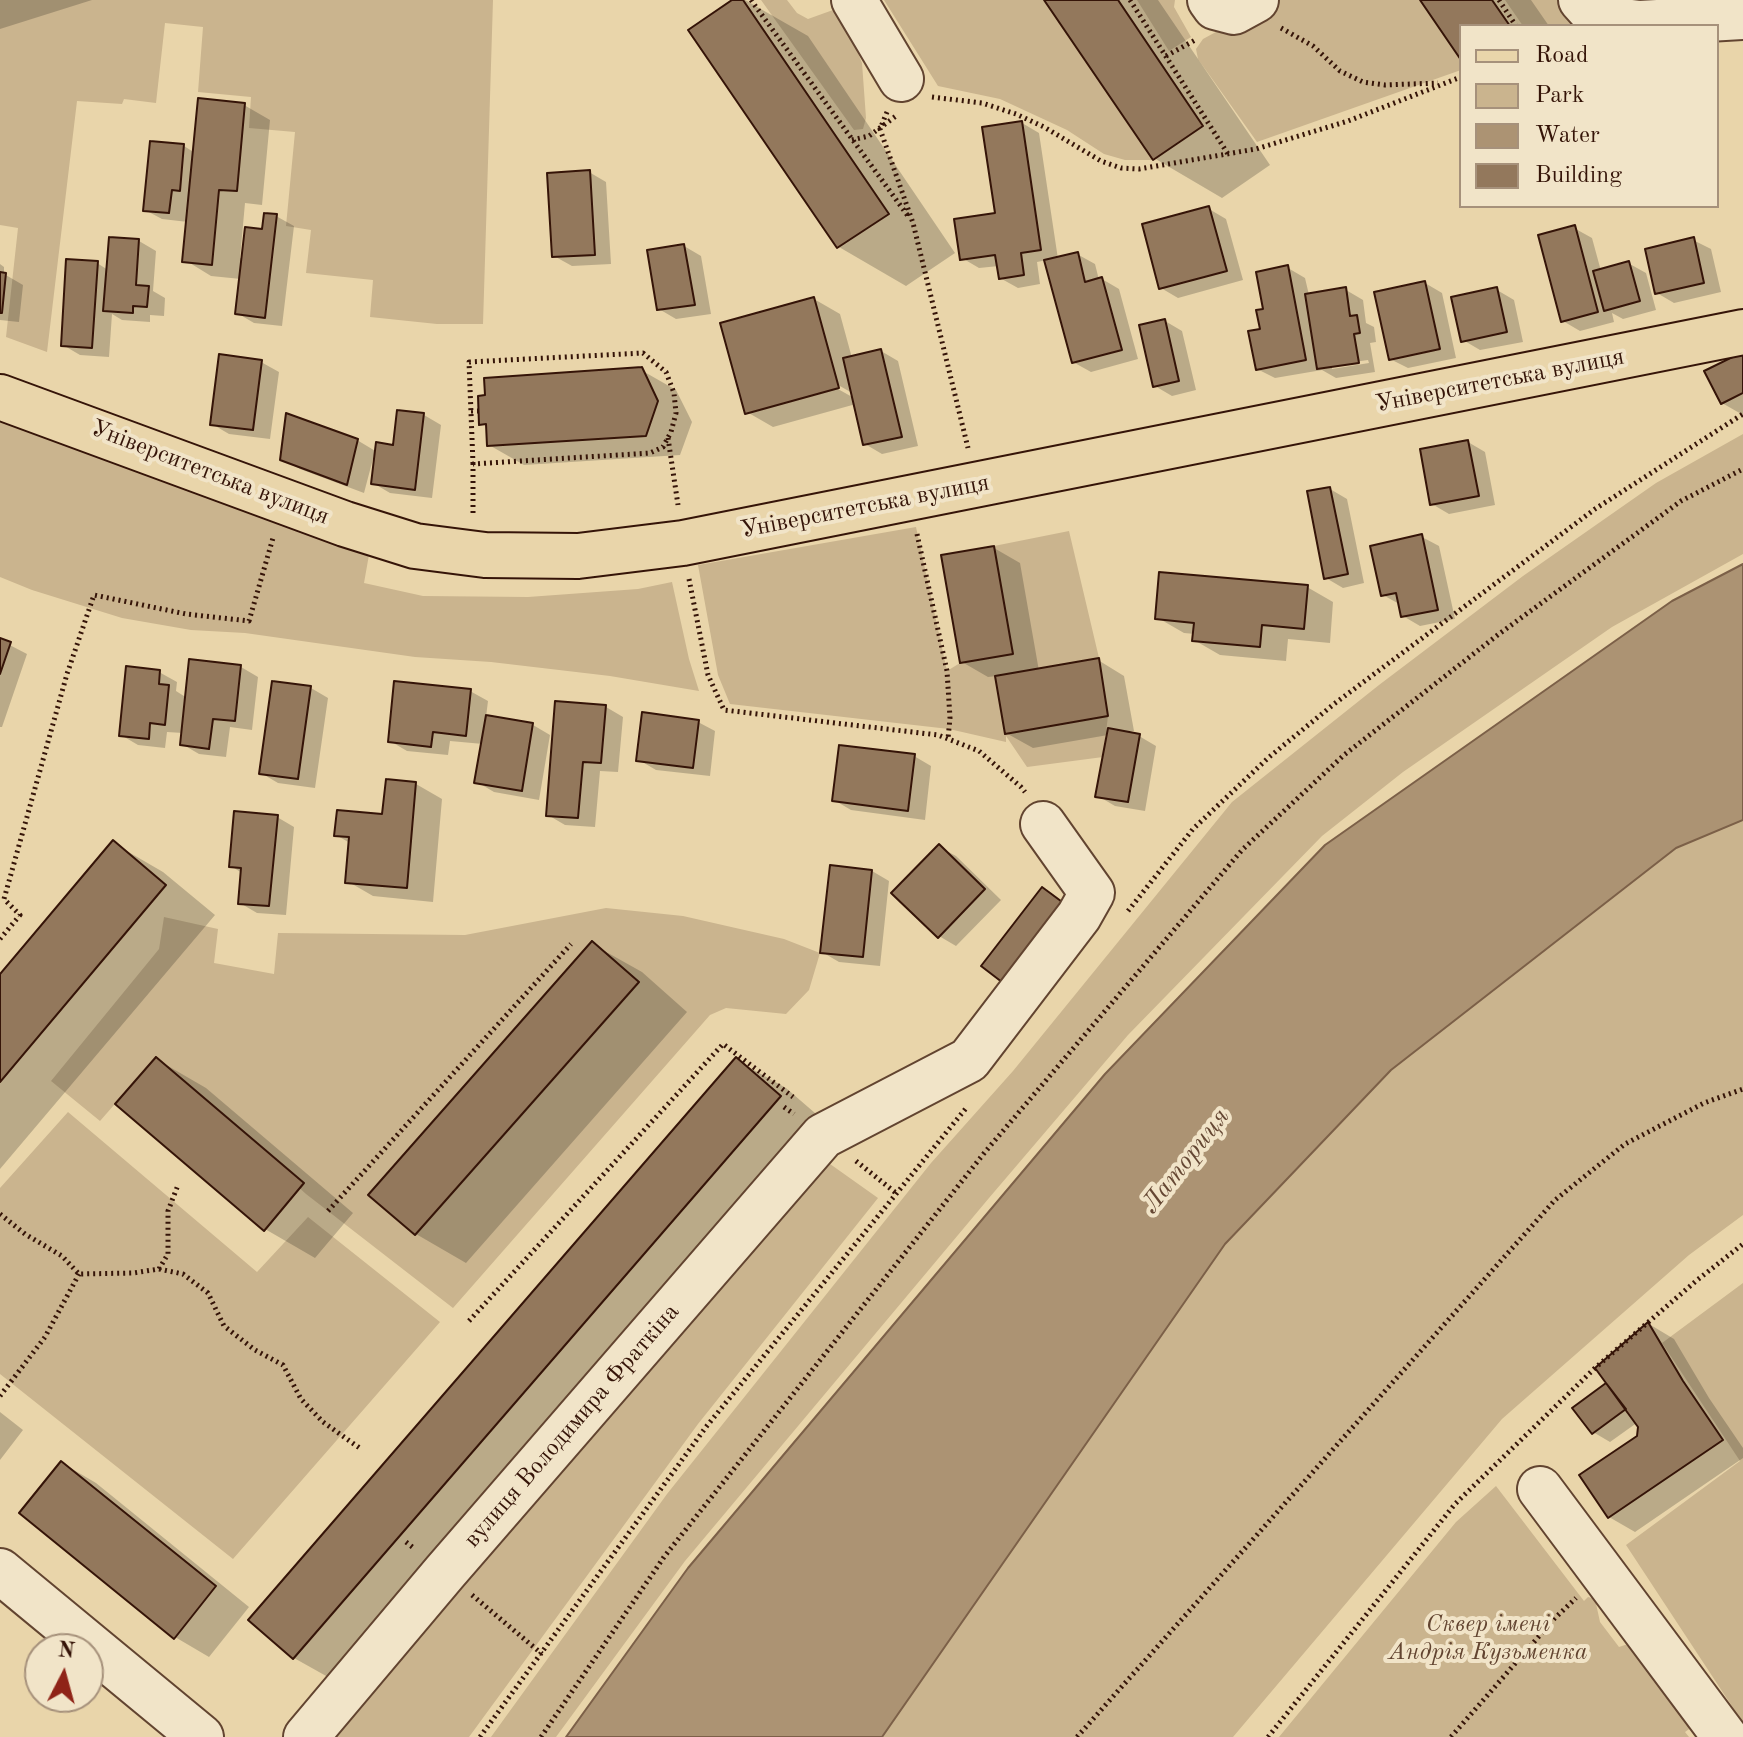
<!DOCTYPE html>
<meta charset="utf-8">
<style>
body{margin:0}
#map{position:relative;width:1743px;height:1737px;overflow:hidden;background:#e9d5aa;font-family:"Old Standard TT",serif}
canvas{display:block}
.legend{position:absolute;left:1459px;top:24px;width:260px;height:184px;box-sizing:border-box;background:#f1e4c8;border:2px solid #a6917b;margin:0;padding:10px 14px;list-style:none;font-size:24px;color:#351408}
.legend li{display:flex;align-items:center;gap:16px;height:40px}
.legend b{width:40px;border:2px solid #a6917b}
.north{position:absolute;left:24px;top:1633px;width:80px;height:80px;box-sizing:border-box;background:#f1e4c8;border:2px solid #a6917b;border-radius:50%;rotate:6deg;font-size:22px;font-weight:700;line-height:32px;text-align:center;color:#351408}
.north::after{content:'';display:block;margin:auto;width:28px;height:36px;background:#8f2418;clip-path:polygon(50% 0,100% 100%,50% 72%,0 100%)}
</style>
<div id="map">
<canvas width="1743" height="1737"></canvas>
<ul class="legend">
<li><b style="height:10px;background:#e9d5aa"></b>Road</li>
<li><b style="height:22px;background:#cab48e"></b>Park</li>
<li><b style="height:22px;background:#ac9373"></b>Water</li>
<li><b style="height:22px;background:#93785c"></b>Building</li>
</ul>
<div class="north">N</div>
</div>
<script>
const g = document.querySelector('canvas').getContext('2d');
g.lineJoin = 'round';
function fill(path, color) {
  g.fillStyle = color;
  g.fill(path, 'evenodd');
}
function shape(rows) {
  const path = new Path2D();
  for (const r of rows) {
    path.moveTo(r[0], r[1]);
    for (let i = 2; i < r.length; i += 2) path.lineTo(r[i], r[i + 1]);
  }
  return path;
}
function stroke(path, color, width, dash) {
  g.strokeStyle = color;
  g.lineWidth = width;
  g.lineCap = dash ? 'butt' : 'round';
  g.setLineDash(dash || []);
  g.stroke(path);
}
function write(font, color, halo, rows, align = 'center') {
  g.font = font + ' "Old Standard TT",serif';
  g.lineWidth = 8;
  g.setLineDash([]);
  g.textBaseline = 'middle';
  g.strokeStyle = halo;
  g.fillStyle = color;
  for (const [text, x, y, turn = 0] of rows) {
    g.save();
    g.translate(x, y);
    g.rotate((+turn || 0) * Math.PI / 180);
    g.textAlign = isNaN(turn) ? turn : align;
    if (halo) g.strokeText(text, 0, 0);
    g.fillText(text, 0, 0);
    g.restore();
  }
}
fill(shape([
 [0,0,493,0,483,324,437,324,370,317,373,280,306,273,311,230,286,226,295,132,249,128,251,97,198,92,203,27,165,23,156,103,124,99,122,104,77,101,47,352,6,337,18,228,0,225],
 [761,0,787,0,797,13,808,19,833,10,853,40,862,63,866,118,863,129,854,130],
 [884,0,1044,0,1153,160,1125,160,1104,154,1067,130,1000,99,938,86],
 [1137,0,1175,0,1174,7,1191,37,1169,51],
 [1275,0,1420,0,1461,60,1461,70,1257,142,1198,59,1196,49,1203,39],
 [1505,0,1560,0,1583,26,1523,26],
 [0,417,370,549,364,583,423,596,528,597,638,589,672,582,689,659,699,691,610,676,491,662,415,657,245,633,191,630,122,618,32,590,0,577],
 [1743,434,1743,554,1612,627,1403,772,1322,836,1128,1035,989,1198,685,1561,556,1737,491,1737,667,1494,931,1163,1013,1071,1232,802,1379,685,1523,576,1656,483],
 [916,527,947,671,960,663,1013,654,994,546,1069,531,1099,658,995,677,1005,734,1108,716,1103,757,1027,767,1006,736,1006,742,949,729,730,704,718,675,698,565],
 [1743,820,1743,1215,1689,1255,1502,1419,1233,1737,882,1737,1225,1244,1391,1070,1676,848],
 [606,908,683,916,784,939,820,953,809,990,786,1014,726,1008,710,1015,453,1308,306,1194,156,1057,100,1121,51,1081,159,949,164,917,218,929,214,963,274,974,278,933,465,935],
 [592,941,638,983,415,1235,369,1194],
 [68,1112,257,1272,308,1217,440,1322,233,1559,0,1374,0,1188],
 [823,1159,878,1198,698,1424,469,1737,337,1737],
 [1743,1283,1743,1723,1626,1545,1740,1461,1662,1343],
 [1496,1486,1584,1601,1588,1597,1595,1599,1600,1622,1619,1647,1631,1643,1709,1715,1685,1732,1689,1737,1279,1737,1456,1522]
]), '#cab48e');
const water = shape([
 [1743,564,1743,820,1676,848,1391,1070,1225,1244,882,1737,566,1737,688,1568,1105,1074,1325,845,1672,601,1743,564]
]);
fill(water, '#ac9373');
stroke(water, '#7c6048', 2);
fill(shape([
 [0,0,92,0,0,29],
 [735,0,745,0,808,36,955,253,906,286,839,247],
 [1047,0,1158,0,1270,165,1222,198,1154,158],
 [1422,0,1531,0,1549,26,1461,26,1461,57],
 [244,105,270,120,262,205,245,203,240,258,244,259,276,216,294,226,282,326,254,323,237,313,241,279,211,276,185,260,188,222,162,219,145,210,184,146,195,153],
 [1022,123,1039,133,1058,259,1077,254,1095,264,1099,280,1102,279,1119,289,1138,359,1091,372,1073,362,1047,260,1037,262,1040,284,1018,288,1000,278,999,266,979,268,962,258,997,215],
 [589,172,606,182,611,264,572,266,554,256],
 [1209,209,1226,219,1243,280,1178,298,1161,288],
 [1574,228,1592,238,1601,271,1628,263,1646,273,1656,310,1623,319,1612,313,1614,322,1580,331,1563,321],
 [1693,240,1711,249,1721,292,1674,303,1657,293],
 [139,241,156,251,153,291,165,298,164,316,150,315,150,322,122,320,112,314,109,357,80,355,63,345,97,263,108,270],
 [684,246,701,256,711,314,676,319,659,309],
 [0,264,4,267,4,274,23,285,19,322,0,320],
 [1288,268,1305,278,1309,295,1346,290,1363,300,1366,323,1374,327,1376,342,1370,343,1375,372,1336,378,1322,370,1275,378,1257,369,1262,330],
 [1368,360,1369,363,1332,369,1332,365],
 [1425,283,1442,293,1456,358,1408,368,1390,359],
 [1497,290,1514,300,1523,342,1480,350,1463,340],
 [814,299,840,314,852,358,881,351,898,361,918,446,882,454,865,444,856,404,773,427,747,412],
 [831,381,854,394,854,398,829,384],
 [1165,321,1182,331,1196,390,1172,396,1155,386],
 [1743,354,1743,415,1722,403],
 [261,362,279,372,270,439,229,434,212,424],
 [641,370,676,390,692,422,680,455,524,465,489,445,488,427,481,423],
 [424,415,441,425,432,498,390,493,373,483,376,455,374,455,364,493,300,469,283,459,357,440,377,452,395,447],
 [1468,442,1485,452,1495,505,1449,514,1432,504],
 [1330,489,1347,499,1364,583,1343,588,1326,578],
 [1422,537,1439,546,1455,619,1420,626,1403,616,1401,605,1383,595],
 [994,548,1020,563,1039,671,1098,660,1124,676,1134,731,1123,732,1139,736,1156,746,1145,811,1115,806,1098,796,1108,735,1033,748,1006,733,997,676,988,677,962,662],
 [1307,587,1333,602,1330,643,1288,639,1286,661,1220,655,1194,640,1195,634,1184,633,1158,618],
 [0,640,27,654,2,727,0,727],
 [241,667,258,677,252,730,230,727,226,757,199,754,182,744,183,733,167,732,165,748,138,745,121,735,159,672,177,682,176,691,187,698],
 [311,688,328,698,315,788,278,783,261,773],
 [470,691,488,701,486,717,533,725,550,735,539,800,494,792,477,782,483,744,450,741,448,755,407,751,390,741],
 [606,707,623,717,618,772,600,771,595,827,565,825,548,815],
 [698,722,715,731,710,776,656,770,639,760],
 [914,756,931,766,925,820,851,810,834,800],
 [416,784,442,799,433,902,373,896,347,881,350,843,336,835,384,816],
 [277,817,294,827,286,915,257,913,240,903,242,873,231,866],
 [113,843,163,872,215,915,0,1169,0,977],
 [939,847,956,856,1001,900,956,946,939,936],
 [872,871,889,881,880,966,839,962,822,952],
 [592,944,642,972,687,1012,466,1263,416,1234,371,1194],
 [156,1059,206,1088,353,1213,315,1258,265,1229],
 [736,1060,786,1088,830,1126,344,1686,294,1658],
 [1649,1324,1674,1339,1709,1398,1743,1448,1743,1458,1635,1532,1609,1517,1641,1426,1638,1422,1610,1442,1593,1432,1606,1385],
 [0,1412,23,1430,0,1460],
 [62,1463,96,1483,249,1607,209,1657,175,1637]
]), '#0003');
const building = shape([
 [732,0,743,0,889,214,837,248,688,30,732,0],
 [1044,0,1118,0,1203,126,1153,160,1044,0],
 [1420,0,1492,0,1510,26,1461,26,1461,60,1420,0],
 [198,98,245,103,237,191,219,190,212,265,182,262,198,98],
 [1022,121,1041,250,1021,253,1024,275,999,279,995,255,960,260,954,219,995,213,982,127,1022,121],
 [150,141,184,144,180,191,172,190,169,213,143,211,150,141],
 [590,170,595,255,552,257,547,173,590,170],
 [1209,206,1227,271,1159,289,1142,224,1209,206],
 [264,213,277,214,265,318,235,314,245,227,262,229,264,213],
 [1575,225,1598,312,1561,322,1538,235,1575,225],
 [109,237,139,239,136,285,149,286,147,307,133,306,133,313,103,311,109,237],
 [1694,237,1704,283,1655,294,1645,249,1694,237],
 [684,244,695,305,657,310,647,250,684,244],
 [1078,252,1085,282,1102,277,1122,350,1072,363,1044,260,1078,252],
 [66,259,98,261,92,348,61,346,66,259],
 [1629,261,1640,301,1604,311,1593,271,1629,261],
 [1288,265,1306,360,1256,370,1248,331,1260,329,1256,310,1263,309,1256,272,1288,265],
 [0,272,6,273,2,313,0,313,0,272],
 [1425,281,1440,349,1389,360,1374,292,1425,281],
 [1346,287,1350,316,1357,315,1360,333,1354,334,1359,363,1317,369,1305,294,1346,287],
 [1497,287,1507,332,1461,342,1451,297,1497,287],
 [814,297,839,388,745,414,720,323,814,297],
 [1165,319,1179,381,1153,387,1139,325,1165,319],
 [881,349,902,437,863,445,843,358,881,349],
 [1743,352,1743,393,1721,404,1704,371,1743,352],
 [219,354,262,360,253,430,210,425,219,354],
 [642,367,658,401,646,436,487,446,486,424,479,425,478,396,485,395,484,378,642,367],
 [397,410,424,413,415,490,371,484,376,442,393,445,397,410],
 [286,413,358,439,347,485,280,460,286,413],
 [1468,440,1479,496,1430,505,1420,449,1468,440],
 [1330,487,1348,574,1324,579,1307,491,1330,487],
 [1422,534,1438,610,1401,617,1396,593,1381,596,1370,546,1422,534],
 [994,546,1013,654,960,663,941,555,994,546],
 [1159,572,1308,585,1304,629,1262,625,1260,647,1192,641,1194,623,1155,619,1159,572],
 [0,638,11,642,0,674,0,638],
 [1099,658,1108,716,1005,734,995,676,1099,658],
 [189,659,241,665,235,721,213,719,209,749,180,745,189,659],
 [126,666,160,670,159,684,169,685,165,725,150,723,149,739,119,736,126,666],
 [272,681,311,686,298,779,259,774,272,681],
 [394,681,471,689,466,736,433,732,431,747,388,742,394,681],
 [555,701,606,705,601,763,583,762,578,818,546,816,555,701],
 [642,712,699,720,693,768,636,761,642,712],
 [486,715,533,723,522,791,474,783,486,715],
 [1108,728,1140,734,1128,802,1095,797,1108,728],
 [839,745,915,754,908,811,832,801,839,745],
 [386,779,416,782,407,888,345,883,349,837,334,836,337,810,382,814,386,779],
 [234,811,278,815,269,906,238,904,241,868,229,867,234,811],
 [113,840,166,885,0,1082,0,974,113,840],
 [939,844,985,889,938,938,891,893,939,844],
 [830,865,872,870,863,957,820,953,830,865],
 [1042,887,1073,910,1011,989,981,966,1042,887],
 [592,941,639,982,415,1235,368,1195,592,941],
 [156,1057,304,1183,264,1231,115,1104,156,1057],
 [736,1057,781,1096,293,1659,248,1620,736,1057],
 [1648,1322,1683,1381,1723,1440,1608,1518,1579,1475,1637,1436,1638,1427,1595,1368,1648,1322],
 [1606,1383,1626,1409,1592,1434,1572,1408,1606,1383],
 [61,1461,216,1586,174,1639,19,1513,61,1461]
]);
fill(building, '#93785c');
stroke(building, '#351408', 2);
const minor = shape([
 [854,0,901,79],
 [1210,0,1215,7,1234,12,1256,0],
 [1581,0,1590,10,1613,20,1640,23,1743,17],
 [1540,1489,1725,1737],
 [0,1571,201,1737],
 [306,1737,445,1572,823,1136,969,1060,1079,916,1092,893,1043,824]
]);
const major = shape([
 [0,397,345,524,415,546,485,555,578,556,683,543,1743,332]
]);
stroke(minor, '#624430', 48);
stroke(major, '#351408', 48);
stroke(shape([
 [751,0,908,216],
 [1130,0,1228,154],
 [1499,0,1516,26],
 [1281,28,1313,46,1340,71,1363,82,1385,85,1438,83],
 [1166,56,1197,39],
 [932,97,982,103,1016,114,1044,127,1101,161,1121,168,1139,169,1256,149,1348,121,1461,77],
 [887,112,880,129,913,223,968,448],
 [852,140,869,136,896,116],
 [471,411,479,411],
 [668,438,678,505],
 [473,464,469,362,643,353,666,372,674,393,676,413,671,432,663,447,650,453,473,464,473,515],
 [917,534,947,671,950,718,948,739],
 [689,579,708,675,724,710,938,735,979,751,1021,787,1025,792],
 [1128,911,1193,829,1268,758,1334,704,1595,509,1743,414],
 [0,939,20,915,4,899,67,674,94,595,186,614,249,621,273,538],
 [784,1107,794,1114],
 [856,1161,896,1193],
 [328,1211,571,944],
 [0,1214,25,1234,62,1256,79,1274,133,1273,159,1269,168,1254,168,1211,178,1185],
 [159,1269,183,1274,208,1293,224,1326,255,1350,283,1365,301,1399,323,1422,361,1449],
 [469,1321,723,1044,793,1097],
 [0,1396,45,1337,79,1274],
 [406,1542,415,1549],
 [472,1595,542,1654],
 [480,1737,706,1427,967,1107],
 [541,1737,664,1557,985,1152,1242,850,1344,755,1499,634,1681,501,1743,469],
 [1077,1737,1555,1200,1625,1144,1704,1103,1743,1089],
 [1268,1737,1455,1504,1595,1368,1696,1281,1743,1244],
 [1451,1737,1554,1619,1576,1598]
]), '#351408', 5, [2, 4]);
stroke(minor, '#f1e4c8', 44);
stroke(major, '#e9d5aa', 44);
write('24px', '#351408', '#f1e4c8', [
 ["Університетська вулиця",1500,381,-11],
 ["Університетська вулиця",210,473,21],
 ["Університетська вулиця",865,507,-11],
 ["вулиця Володимира Фраткіна",572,1426,-49]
]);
write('italic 24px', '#624430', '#f1e4c8', [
 ["Сквер імені",1488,1625],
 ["Андрія Кузьменка",1488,1653]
]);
write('italic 26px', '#654733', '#f1e4c8', [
 ["Латориця",1186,1161,-52]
]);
</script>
